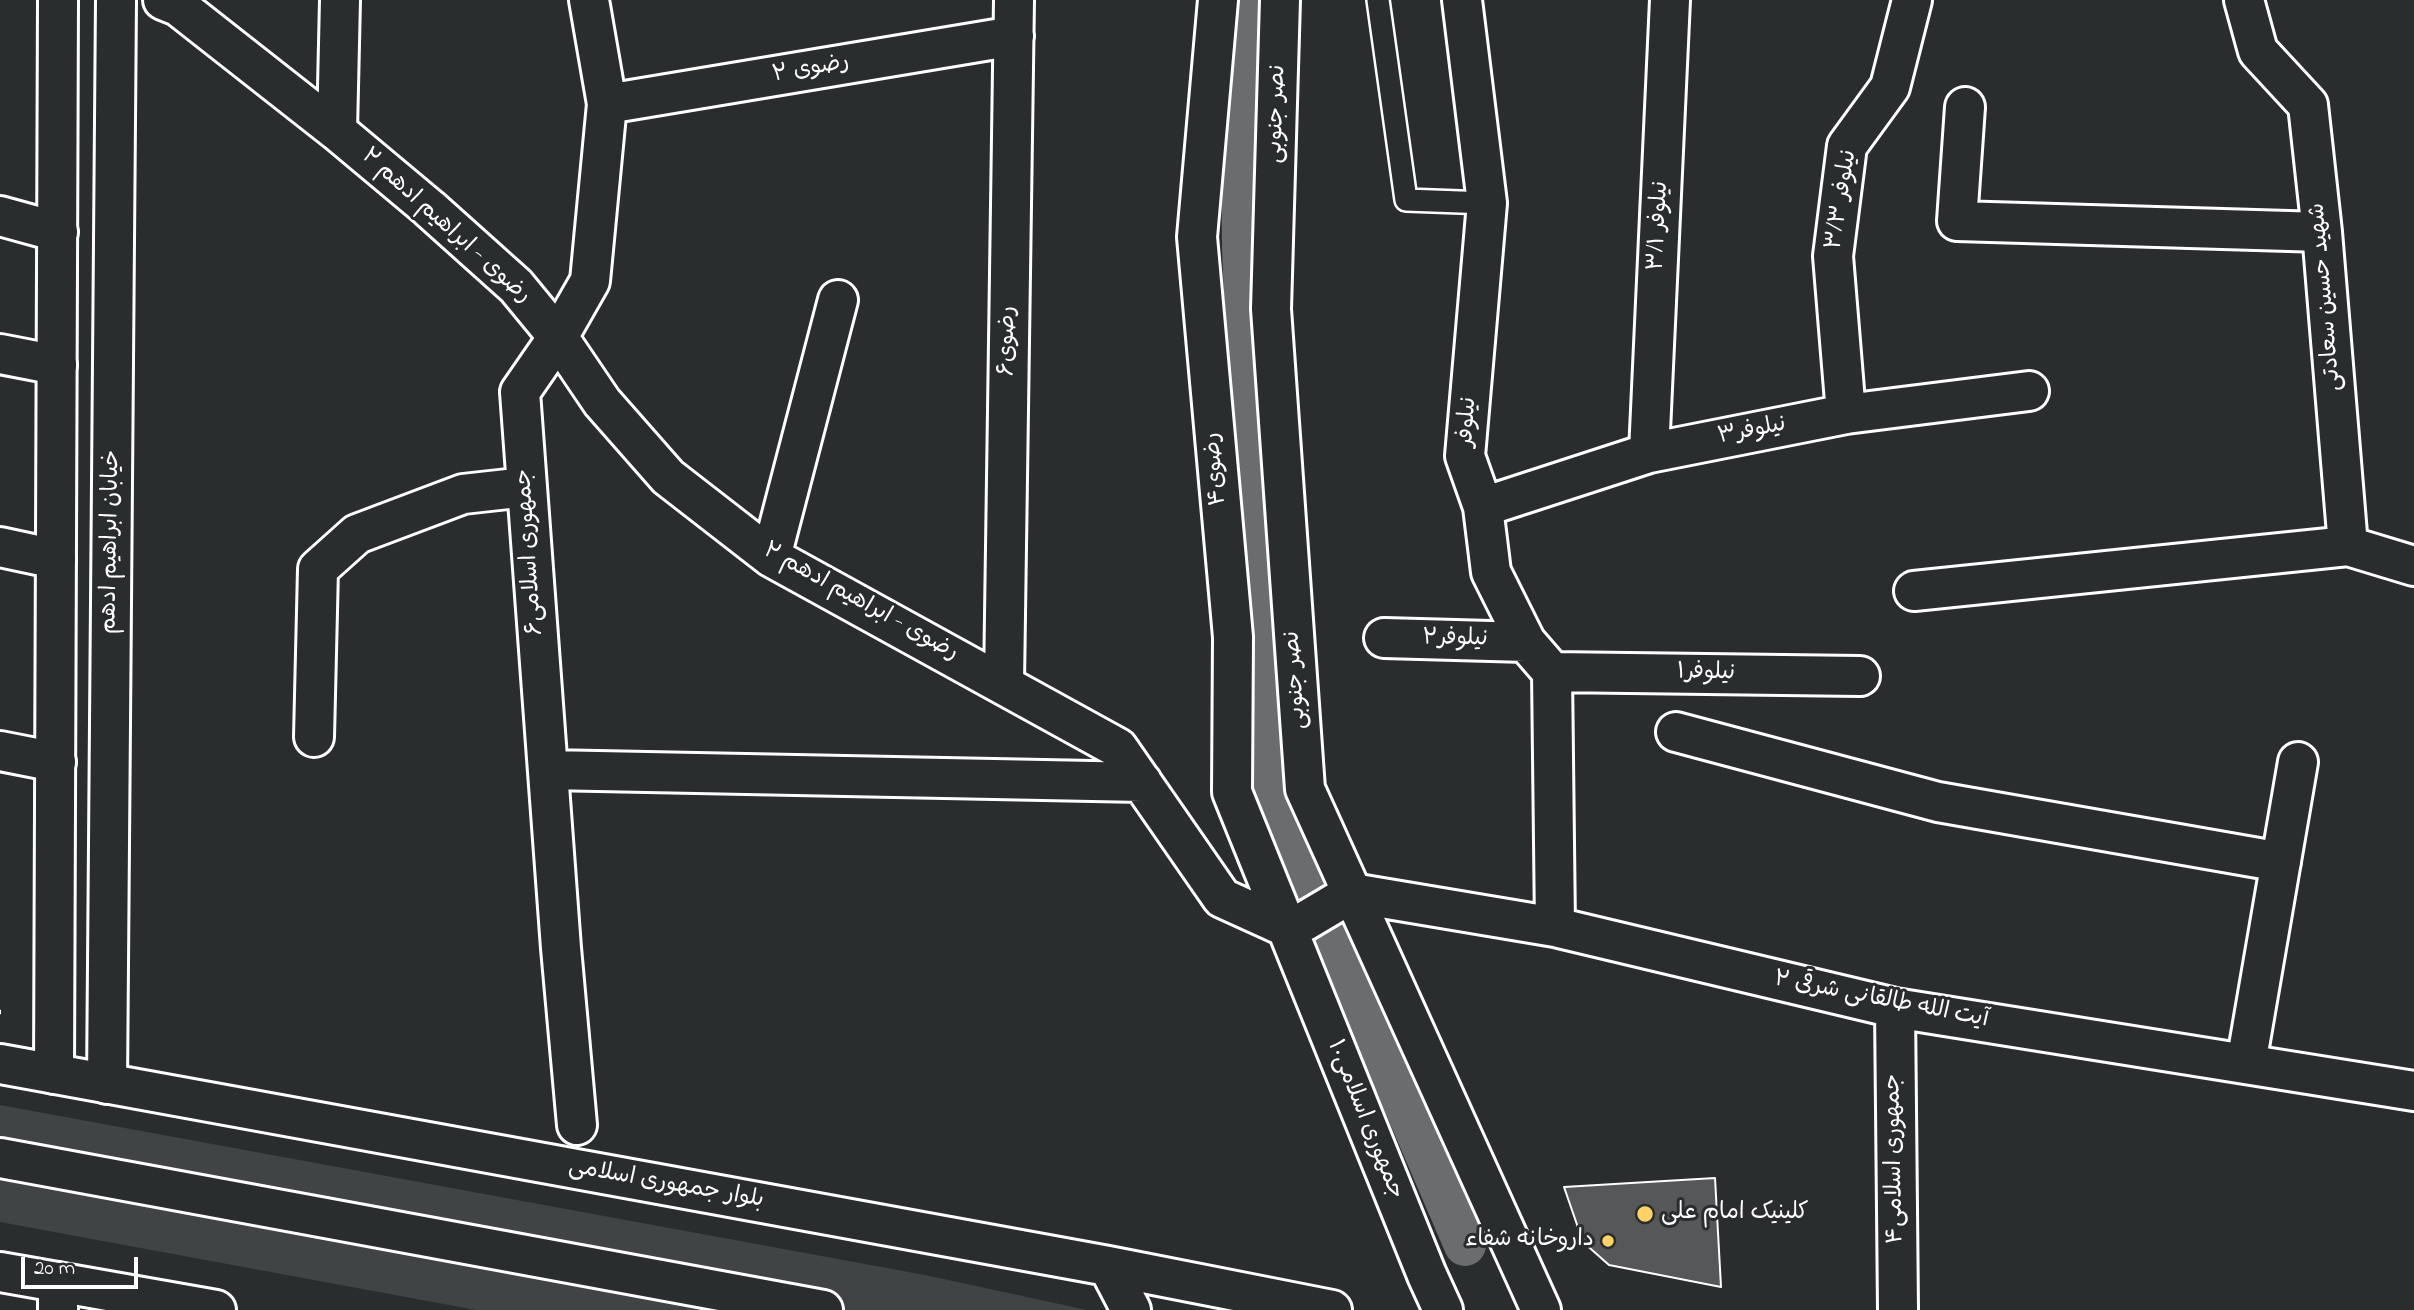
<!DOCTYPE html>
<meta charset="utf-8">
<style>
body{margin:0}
#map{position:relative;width:2414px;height:1310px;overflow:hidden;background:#2a2d2e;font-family:"Indie Flower",sans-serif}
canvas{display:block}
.scale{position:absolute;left:21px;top:1257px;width:117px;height:32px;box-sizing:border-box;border:4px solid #fff;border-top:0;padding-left:9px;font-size:21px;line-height:24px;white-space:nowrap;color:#fff;-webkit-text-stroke:5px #2a2d2e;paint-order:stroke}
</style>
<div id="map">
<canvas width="2414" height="1310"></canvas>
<div class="scale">20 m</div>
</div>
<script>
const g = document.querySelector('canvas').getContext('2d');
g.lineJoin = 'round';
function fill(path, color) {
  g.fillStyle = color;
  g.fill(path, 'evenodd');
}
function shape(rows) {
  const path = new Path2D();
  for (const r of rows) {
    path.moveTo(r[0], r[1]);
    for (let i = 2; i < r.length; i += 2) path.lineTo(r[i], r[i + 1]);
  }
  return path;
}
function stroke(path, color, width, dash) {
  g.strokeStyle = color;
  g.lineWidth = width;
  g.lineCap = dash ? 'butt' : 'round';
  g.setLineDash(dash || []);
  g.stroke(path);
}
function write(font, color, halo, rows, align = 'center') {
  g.font = font + ' "Indie Flower","Playpen Sans Arabic",sans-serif';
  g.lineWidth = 6;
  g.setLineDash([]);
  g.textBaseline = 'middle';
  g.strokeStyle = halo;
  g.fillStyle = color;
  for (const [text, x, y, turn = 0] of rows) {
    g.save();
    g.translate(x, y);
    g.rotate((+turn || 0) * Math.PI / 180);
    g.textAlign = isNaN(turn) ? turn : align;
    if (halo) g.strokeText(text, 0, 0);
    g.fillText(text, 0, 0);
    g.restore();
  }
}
fill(shape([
 [0,1105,925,1275,1087,1310,476,1310,0,1222]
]), '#414445');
stroke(shape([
 [1241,0,1243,248,1266,782,1465,1245]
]), '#6a6c6d', 42);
const building = shape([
 [1715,1178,1721,1287,1609,1265,1583,1242,1564,1187,1715,1178]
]);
fill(building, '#555758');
stroke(building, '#fff', 2);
const lane = shape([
 [1378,0,1406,200,1487,203]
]);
const street = shape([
 [163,0,178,6,337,131,429,208,516,286,558,337,602,402,668,477,771,557,1118,748,1222,898,1288,928],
 [1218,0,1197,237,1233,637,1232,792,1427,1275,1443,1310],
 [1280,0,1271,309,1305,789,1541,1310],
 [1462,0,1487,203,1465,456,1483,507,1491,572,1526,642,1552,672,1555,927],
 [2244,0,2258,51,2308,105,2322,232,2348,546,2414,566],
 [607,104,1014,36],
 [1965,107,1957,221,2322,232],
 [337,131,340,0],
 [0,216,58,232],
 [0,354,57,365],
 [1846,414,1833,256,1847,146,1890,87,1912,0],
 [1649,453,1670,0],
 [1483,507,1649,453,1846,414,2029,391],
 [0,547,56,559],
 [771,557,838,300],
 [1914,591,2348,546],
 [1384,638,1526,642],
 [1552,672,1860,676],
 [1004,683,1014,0],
 [1676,732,1938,802,2281,862],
 [314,737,318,569,357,534,463,494,526,487],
 [0,751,56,762],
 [548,770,1142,782],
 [1352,893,1555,927,1895,1008,2414,1091],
 [1288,928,1305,921,1352,893],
 [1895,1008,1898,1310],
 [2246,1064,2298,762],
 [577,1125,561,948,520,392,558,337,590,281,607,104,589,0],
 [0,1158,823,1310]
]);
const secondary = shape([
 [54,1074,58,0],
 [107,1084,116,0],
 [58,1282,58,1310]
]);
const primary = shape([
 [0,1064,1108,1266,1332,1310],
 [1108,1266,1131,1310],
 [0,1272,216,1310]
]);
stroke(lane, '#fff', 26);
stroke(street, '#fff', 44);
stroke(secondary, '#fff', 44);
stroke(primary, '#fff', 44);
stroke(shape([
 [0,1012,1,1012]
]), '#fff', 4.5, [7, 5]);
stroke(lane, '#2a2d2e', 21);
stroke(street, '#2a2d2e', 38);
stroke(secondary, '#2a2d2e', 38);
stroke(primary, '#2a2d2e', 38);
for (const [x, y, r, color] of [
 [1645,1214,9,"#ffd166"],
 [1608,1241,7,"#ffd166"]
]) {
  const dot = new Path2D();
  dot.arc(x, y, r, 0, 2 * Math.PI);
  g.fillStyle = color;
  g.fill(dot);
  stroke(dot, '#2a2d2e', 2.5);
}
write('23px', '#fff', '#2a2d2e', [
 ["رضوی ۲",811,70,-10],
 ["نصر جنوبی",1278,114,-88],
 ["نیلوفر ۳/۳",1843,200,-81],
 ["نیلوفر ۳/۱",1660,226,-87],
 ["رضوی - ابراهیم ادهم ۲",445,227,42],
 ["شهید حسین سعادتی",2327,297,-95],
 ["رضوی۶",1009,341,-89],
 ["نیلوفر",1469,422,-86],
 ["نیلوفر۳",1752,432,-11],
 ["رضوی۴",1217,469,-95],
 ["خیابان ابراهیم ادهم",112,542,-89],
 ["جمهوری اسلامی۶",531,552,-94],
 ["رضوی - ابراهیم ادهم ۲",860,603,29],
 ["نیلوفر۲",1455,640,1],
 ["نیلوفر۱",1706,674,1],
 ["نصر جنوبی",1297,680,-94],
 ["آیت الله طالقانی شرقی ۲",1881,1001,11],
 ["جمهوری اسلامی۱۰",1364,1120,68],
 ["جمهوری اسلامی۴",1896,1159,-91],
 ["بلوار جمهوری اسلامی",666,1185,10]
]);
write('23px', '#fff', '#2a2d2e', [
 ["کلینیک امام علی",1661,1214],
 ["داروخانه شفاء",1594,1241,"right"]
], 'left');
</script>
